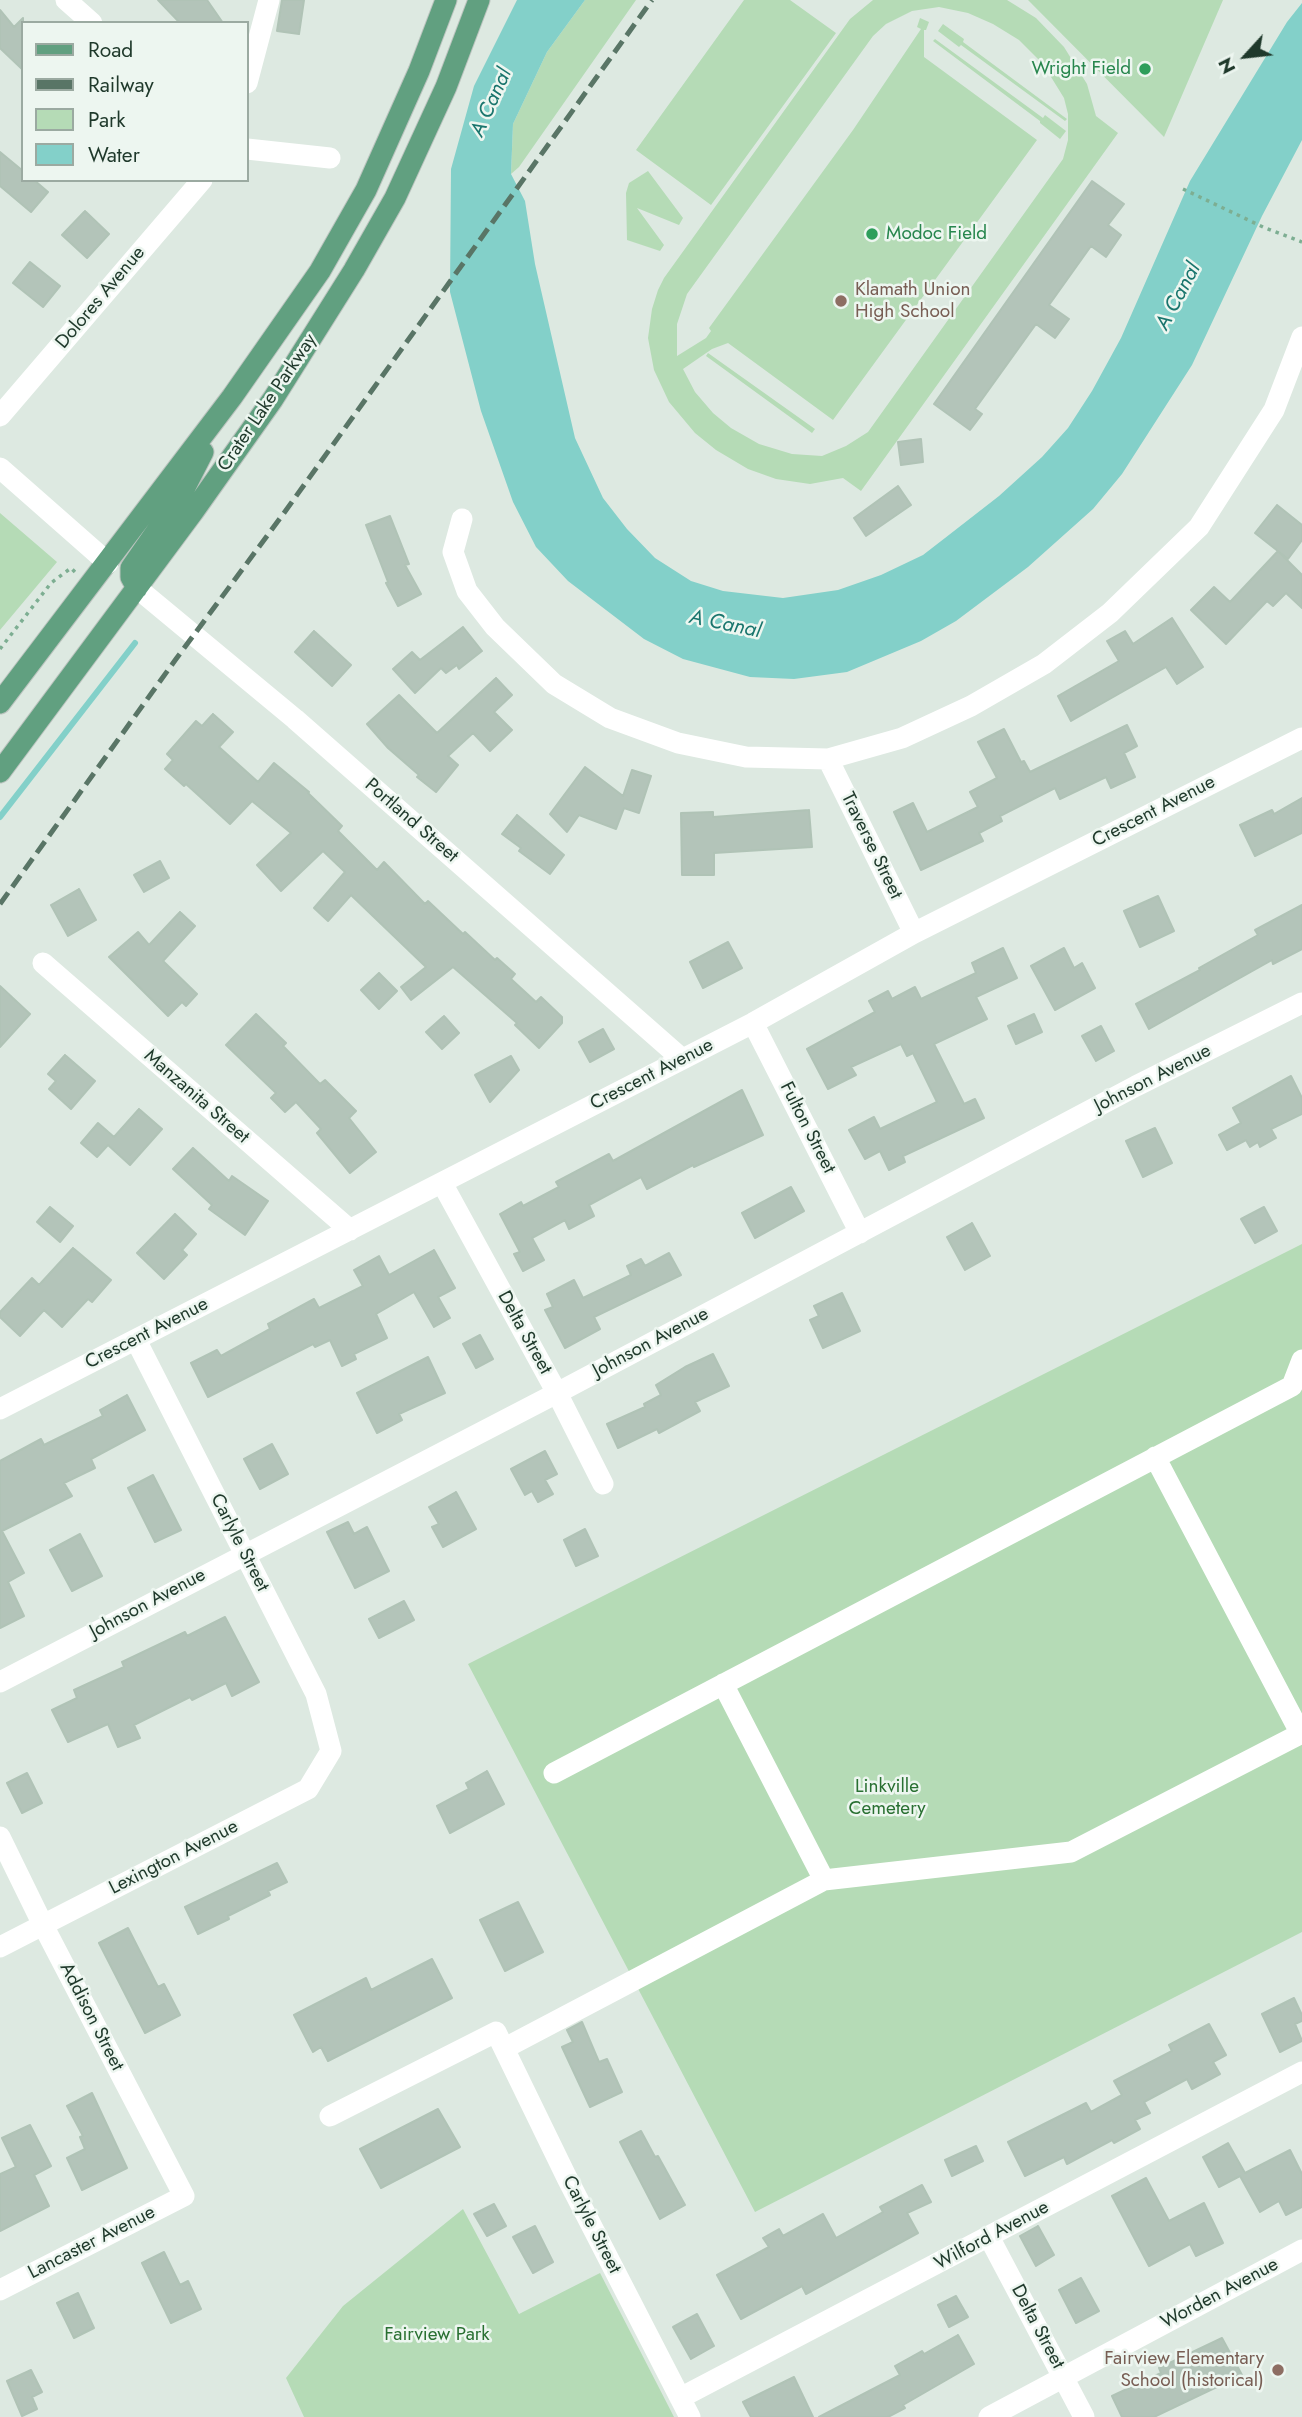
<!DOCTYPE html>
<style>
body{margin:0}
#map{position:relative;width:1302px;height:2417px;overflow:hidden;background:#dde9e1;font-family:Jost,sans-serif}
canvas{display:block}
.legend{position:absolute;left:21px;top:21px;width:228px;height:161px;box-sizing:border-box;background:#edf6f0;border:2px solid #9baaa1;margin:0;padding:9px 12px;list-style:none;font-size:21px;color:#1f392b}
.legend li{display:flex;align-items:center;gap:14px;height:35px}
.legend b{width:35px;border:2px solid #9baaa1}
.north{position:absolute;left:1211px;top:21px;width:70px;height:70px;-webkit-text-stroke:5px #edf6f0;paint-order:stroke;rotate:243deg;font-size:19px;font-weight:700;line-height:28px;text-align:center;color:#1f392b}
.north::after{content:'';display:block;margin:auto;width:24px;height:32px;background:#1f392b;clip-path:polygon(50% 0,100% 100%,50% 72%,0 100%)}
</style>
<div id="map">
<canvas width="1302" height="2417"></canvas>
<ul class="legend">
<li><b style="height:9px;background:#61a080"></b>Road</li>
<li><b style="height:9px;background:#597566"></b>Railway</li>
<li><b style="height:19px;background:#b5dbb6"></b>Park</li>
<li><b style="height:19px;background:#83d0c9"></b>Water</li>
</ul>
<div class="north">N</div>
</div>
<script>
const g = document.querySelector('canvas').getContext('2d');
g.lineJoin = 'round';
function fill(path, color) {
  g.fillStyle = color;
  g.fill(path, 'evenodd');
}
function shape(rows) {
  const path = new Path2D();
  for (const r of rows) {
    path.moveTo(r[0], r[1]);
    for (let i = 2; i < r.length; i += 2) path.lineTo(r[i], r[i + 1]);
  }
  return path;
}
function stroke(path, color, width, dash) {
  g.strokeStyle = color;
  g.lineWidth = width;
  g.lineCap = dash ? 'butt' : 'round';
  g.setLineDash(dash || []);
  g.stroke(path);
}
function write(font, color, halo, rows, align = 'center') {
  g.font = font + ' Jost,sans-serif';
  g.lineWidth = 5;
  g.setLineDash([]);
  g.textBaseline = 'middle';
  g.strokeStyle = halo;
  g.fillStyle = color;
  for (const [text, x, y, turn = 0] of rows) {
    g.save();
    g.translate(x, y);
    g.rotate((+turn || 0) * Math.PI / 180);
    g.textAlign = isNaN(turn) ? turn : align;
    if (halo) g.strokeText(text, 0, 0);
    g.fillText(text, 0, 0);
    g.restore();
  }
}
fill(shape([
 [585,0,636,0,519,167,511,174,513,124,547,52],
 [744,0,790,0,836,33,711,205,636,150],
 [873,0,1007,0,1036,18,1064,47,1087,84,1096,116,1118,133,861,491,843,478,810,484,776,479,748,469,716,450,695,433,669,402,654,370,648,338,652,309,658,290,664,278,850,19],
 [939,7,968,13,993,24,1019,40,1043,64,1064,98,1068,114,1068,140,1063,159,868,432,846,446,822,456,792,454,759,444,731,428,713,413,695,392,683,369,712,349,728,343,833,420,1037,140,924,57,924,30,926,30,929,22,920,18,917,27,921,29,853,130,709,328,711,331,706,338,677,356,677,324,687,294,873,36,886,24,912,11],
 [1028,0,1223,0,1164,137],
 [943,24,964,39,963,42,1067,119,1065,121,961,45,959,47,938,31],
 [935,39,1043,118,1045,115,1066,131,1060,139,1040,123,1040,121,933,41],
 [648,171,683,218,679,225,637,208,664,245,660,251,627,240,626,193,629,183],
 [708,353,815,429,812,433,706,356],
 [0,513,57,562,0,630],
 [1302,1244,1302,1932,755,2212,468,1664],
 [463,2209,519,2314,600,2273,674,2417,304,2417,286,2378,343,2306]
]), '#b5dbb6');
fill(shape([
 [517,0,585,0,547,52,513,124,511,174,525,201,535,264,575,438,603,498,627,529,655,558,691,581,723,591,783,598,838,590,881,575,923,555,945,538,999,496,1042,457,1068,428,1092,391,1121,338,1190,181,1287,22,1302,3,1302,140,1262,216,1192,365,1122,474,1093,509,1028,567,956,621,921,641,847,672,794,679,750,677,683,659,644,639,568,581,536,547,513,502,481,411,450,292,451,169,474,86]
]), '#83d0c9');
stroke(shape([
 [0,817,135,643]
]), '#83d0c9', 6);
const building = shape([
 [158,0,207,0,223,23,180,23,158,0],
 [282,0,304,0,299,34,277,31,282,0],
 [0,10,14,27,23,18,23,70,0,48,0,10],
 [0,152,23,171,23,180,34,180,48,192,31,212,0,186,0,152],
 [1092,181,1124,204,1108,225,1121,235,1106,257,1091,246,1049,305,1069,319,1055,338,1036,324,975,409,982,414,970,430,934,404,1092,181],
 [85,211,109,234,87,258,62,235,85,211],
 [30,262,60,286,43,307,13,283,30,262],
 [921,439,923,462,901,465,898,442,921,439],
 [898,486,911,505,866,536,854,518,898,486],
 [1277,505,1302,525,1302,540,1288,559,1255,533,1277,505],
 [390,516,409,564,405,565,421,594,398,606,386,583,388,582,366,525,390,516],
 [1278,551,1302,575,1302,608,1286,593,1273,606,1267,601,1226,644,1191,610,1214,587,1230,602,1278,551],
 [1172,618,1203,667,1177,684,1166,667,1071,721,1058,696,1119,661,1107,641,1125,631,1133,644,1172,618],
 [463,627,482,651,459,669,457,665,446,673,441,668,415,693,393,669,412,652,420,660,463,627],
 [314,631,351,665,332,686,295,652,314,631],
 [496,678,512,695,494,712,512,730,490,751,473,733,448,756,458,765,436,792,417,777,419,775,388,748,367,724,399,695,437,733,496,678],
 [213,714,233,732,219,747,258,782,274,763,309,792,308,793,342,826,338,831,377,870,384,862,425,904,428,901,463,934,465,932,495,960,497,958,515,974,511,979,536,1002,541,997,562,1017,562,1023,539,1048,515,1025,517,1023,453,967,411,1000,401,987,426,967,351,895,328,921,314,908,345,872,323,851,281,891,257,865,291,833,252,801,230,824,186,784,184,786,165,769,173,760,167,754,196,721,202,726,213,714],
 [1127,725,1137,746,1124,753,1135,777,1111,788,1106,777,1060,799,1055,788,1000,816,1002,821,979,833,983,841,921,870,894,812,913,803,927,832,978,807,970,792,997,778,978,742,1004,729,1021,762,1024,761,1030,772,1127,725],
 [585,767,623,796,632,770,651,776,639,813,624,808,616,829,579,815,567,832,550,814,585,767],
 [1302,798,1302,833,1255,856,1240,825,1272,810,1274,814,1302,798],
 [809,810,812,847,714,853,714,875,682,875,681,813,713,812,713,817,809,810],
 [517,815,564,855,550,874,519,851,521,848,502,834,517,815],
 [160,861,169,878,144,892,134,875,160,861],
 [79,889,96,920,68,936,51,905,79,889],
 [1158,896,1174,931,1140,947,1124,911,1158,896],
 [1302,905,1302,949,1273,964,1272,960,1149,1029,1136,1004,1200,970,1199,968,1258,935,1255,930,1302,905],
 [180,912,195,926,163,961,197,994,186,1006,182,1002,168,1016,109,957,138,932,149,945,180,912],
 [728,942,742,968,703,988,690,962,728,942],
 [1003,948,1017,978,976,997,987,1019,934,1044,964,1104,975,1099,984,1118,903,1156,905,1162,889,1170,880,1151,865,1159,849,1130,874,1117,880,1129,937,1102,913,1053,907,1056,901,1044,851,1067,856,1075,828,1089,807,1049,875,1012,869,1001,888,991,892,999,915,987,921,999,976,973,972,963,1003,948],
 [1064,948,1074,968,1082,963,1095,988,1055,1010,1031,966,1064,948],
 [379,973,397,991,379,1009,361,990,379,973],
 [0,986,30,1014,0,1047,0,986],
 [256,1014,286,1043,283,1046,320,1084,325,1080,356,1111,349,1118,376,1152,350,1173,317,1133,321,1129,296,1102,285,1112,271,1098,276,1093,226,1045,256,1014],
 [1034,1014,1042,1032,1016,1044,1008,1026,1034,1014],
 [444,1016,459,1033,442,1049,426,1032,444,1016],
 [1101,1026,1114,1051,1096,1061,1082,1036,1101,1026],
 [603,1029,614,1049,590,1062,579,1042,603,1029],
 [65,1055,95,1081,71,1109,49,1089,56,1081,48,1074,65,1055],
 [511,1056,519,1070,490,1102,475,1075,511,1056],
 [1291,1076,1302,1098,1302,1114,1271,1129,1276,1138,1260,1147,1258,1142,1250,1147,1246,1140,1227,1150,1219,1135,1241,1123,1233,1108,1291,1076],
 [742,1090,763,1135,694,1167,693,1165,647,1189,641,1177,589,1205,594,1216,569,1229,565,1220,532,1238,544,1260,523,1271,514,1254,520,1252,500,1214,521,1202,523,1206,559,1187,556,1182,609,1154,613,1161,742,1090],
 [139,1109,162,1129,130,1165,108,1145,97,1157,81,1143,98,1123,114,1137,139,1109],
 [1155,1128,1172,1163,1143,1177,1126,1141,1155,1128],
 [193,1148,229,1181,232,1176,268,1201,245,1235,209,1209,212,1205,173,1169,193,1148],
 [791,1187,804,1211,755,1238,742,1213,791,1187],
 [50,1207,73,1226,60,1242,37,1222,50,1207],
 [1264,1207,1277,1231,1255,1243,1241,1219,1264,1207],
 [175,1214,196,1234,182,1250,187,1255,164,1279,137,1253,175,1214],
 [972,1223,990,1256,965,1270,947,1237,972,1223],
 [73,1248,111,1280,92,1302,88,1299,62,1327,44,1310,20,1336,0,1317,0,1312,32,1278,39,1285,73,1248],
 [434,1250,455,1288,438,1297,450,1318,434,1327,414,1292,376,1314,387,1338,354,1354,356,1359,342,1366,330,1340,315,1347,313,1344,208,1397,191,1363,217,1350,221,1356,270,1329,268,1324,314,1299,319,1308,363,1286,354,1270,379,1256,389,1275,434,1250],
 [669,1253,681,1275,594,1317,600,1329,565,1348,545,1310,553,1307,547,1294,574,1280,583,1298,631,1275,627,1266,641,1259,645,1266,669,1253],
 [842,1293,860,1331,823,1348,810,1320,819,1316,814,1306,842,1293],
 [480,1335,493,1359,476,1368,463,1344,480,1335],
 [713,1354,729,1386,695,1402,700,1411,659,1433,657,1429,618,1448,607,1424,645,1407,644,1404,661,1395,656,1385,685,1367,713,1354],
 [428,1357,445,1393,399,1414,402,1420,377,1433,357,1393,428,1357],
 [127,1395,145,1430,91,1459,95,1468,64,1483,72,1496,2,1531,24,1573,8,1582,24,1616,0,1628,0,1461,41,1439,44,1445,103,1416,100,1410,127,1395],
 [272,1444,288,1474,260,1489,244,1459,272,1444],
 [545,1451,557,1474,545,1480,553,1494,538,1502,532,1491,525,1495,511,1469,545,1451],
 [153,1475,181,1530,155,1542,128,1488,153,1475],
 [456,1492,476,1529,443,1547,432,1527,439,1524,429,1507,456,1492],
 [348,1522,354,1534,367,1527,389,1571,355,1588,327,1532,348,1522],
 [585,1529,598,1556,576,1566,564,1540,585,1529],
 [80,1534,102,1576,72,1591,50,1550,80,1534],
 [404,1601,414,1620,379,1638,369,1619,404,1601],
 [225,1617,259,1682,232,1696,226,1683,192,1700,190,1697,134,1725,140,1738,118,1747,108,1724,68,1742,52,1710,77,1698,74,1690,124,1667,122,1662,185,1632,187,1636,225,1617],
 [487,1771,504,1804,450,1833,437,1806,469,1789,466,1783,487,1771],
 [27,1773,42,1803,22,1813,7,1783,27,1773],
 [277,1863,287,1882,268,1891,270,1895,228,1916,229,1919,198,1934,185,1907,277,1863],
 [518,1902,543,1952,505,1971,480,1920,518,1902],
 [128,1928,158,1987,164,1984,180,2015,145,2033,99,1943,128,1928],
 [432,1959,452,1998,328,2061,321,2047,313,2052,294,2015,366,1978,371,1990,432,1959],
 [1294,1998,1302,2015,1302,2021,1295,2024,1302,2041,1280,2052,1262,2014,1294,1998],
 [582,2022,599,2062,607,2059,622,2092,590,2107,562,2047,573,2042,567,2030,582,2022],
 [1209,2024,1226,2055,1213,2062,1220,2074,1192,2089,1187,2079,1144,2102,1150,2113,1135,2120,1140,2129,1114,2143,1112,2140,1067,2164,1064,2157,1025,2176,1008,2142,1086,2103,1091,2112,1122,2095,1114,2081,1172,2051,1169,2045,1209,2024],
 [92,2093,127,2168,82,2190,67,2158,85,2149,80,2137,83,2136,67,2106,92,2093],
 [438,2109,460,2147,381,2188,360,2149,438,2109],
 [30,2125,51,2166,34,2175,49,2206,0,2231,0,2174,16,2167,2,2138,30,2125],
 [641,2131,655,2157,658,2156,685,2205,660,2219,620,2142,641,2131],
 [1228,2143,1245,2173,1290,2150,1302,2174,1302,2207,1286,2215,1279,2201,1260,2212,1240,2176,1219,2187,1203,2157,1228,2143],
 [976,2146,983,2161,952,2176,945,2160,976,2146],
 [1146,2178,1169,2221,1204,2203,1223,2243,1196,2256,1190,2244,1149,2266,1112,2196,1146,2178],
 [922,2185,931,2202,907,2213,918,2233,806,2294,802,2286,741,2319,717,2275,769,2247,763,2238,779,2229,783,2236,823,2214,836,2238,883,2212,880,2207,922,2185],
 [494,2204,506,2226,487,2236,474,2214,494,2204],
 [535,2226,553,2262,533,2273,513,2237,535,2226],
 [1038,2226,1054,2255,1036,2266,1020,2236,1038,2226],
 [164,2252,180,2285,188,2281,201,2309,171,2323,142,2263,164,2252],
 [1081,2278,1099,2311,1076,2323,1059,2290,1081,2278],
 [78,2293,94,2328,74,2338,57,2303,78,2293],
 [956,2296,968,2317,949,2327,938,2305,956,2296],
 [697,2314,714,2346,691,2359,673,2327,697,2314],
 [958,2335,974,2364,903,2405,905,2408,888,2417,819,2417,900,2375,895,2366,922,2351,924,2354,958,2335],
 [1222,2338,1242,2375,1154,2417,1122,2417,1112,2396,1161,2373,1159,2368,1222,2338],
 [31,2370,42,2392,32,2397,37,2409,22,2416,7,2381,31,2370],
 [794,2377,813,2417,751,2417,743,2402,794,2377]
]);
fill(building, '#b3c4b9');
stroke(building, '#b0c3b6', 2);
const primary = shape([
 [137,588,131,577,131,568,179,499,203,452],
 [0,703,232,397,320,271,366,190,419,71,446,0],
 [0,772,193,512,273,399,354,270,395,198,446,87,479,0]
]);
stroke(primary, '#bcc4bf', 23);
stroke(shape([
 [1183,189,1263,227,1302,242],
 [0,649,51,583,71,568,75,572]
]), '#7dae92', 3.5, [3.5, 5]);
stroke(shape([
 [66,0,92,23],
 [247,83,269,0],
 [247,149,330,158],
 [0,416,202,180],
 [0,468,108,563],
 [462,519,453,552,467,591,495,627,554,684,610,718,678,743,746,757,828,759,902,738,971,706,1044,664,1110,613,1199,527,1274,410,1302,337],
 [137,588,295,719,682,1059],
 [828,759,914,933],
 [43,963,350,1230],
 [753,1023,860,1233],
 [442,1183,557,1393,603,1484],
 [0,1409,753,1023,914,933,1302,738],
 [1155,1457,1301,1734],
 [0,1682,557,1393,1136,1086,1302,1003],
 [723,1684,824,1880],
 [554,1773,1292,1386,1302,1360],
 [0,1837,43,1925,184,2196,0,2290],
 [0,1947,308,1789,331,1751,316,1694,136,1340],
 [505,2048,824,1880,1071,1852,1302,1733],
 [330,2116,496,2032,567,2178,690,2417],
 [989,2237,1084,2417],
 [680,2398,1302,2072],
 [989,2417,1302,2250]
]), '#fff', 21);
stroke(primary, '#61a080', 21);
stroke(shape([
 [0,904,176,659,284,513,652,0]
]), '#597566', 5, [14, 7]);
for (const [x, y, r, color] of [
 [1145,69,7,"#2e9e5b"],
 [872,234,7,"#2e9e5b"],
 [841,301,7,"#8d6e63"],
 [1278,2370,7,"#8d6e63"]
]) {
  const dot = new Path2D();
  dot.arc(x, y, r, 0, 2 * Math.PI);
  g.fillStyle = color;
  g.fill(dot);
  stroke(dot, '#edf6f0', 2.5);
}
write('19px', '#27864d', '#edf6f0', [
 ["Wright Field",1131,69],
 ["Modoc Field",886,234,"left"]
], 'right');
write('19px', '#785e54', '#edf6f0', [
 ["Klamath Union",855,290],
 ["High School",855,312],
 ["Fairview Elementary",1264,2359,"right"],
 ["School (historical)",1264,2381,"right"]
], 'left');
write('19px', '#1f392b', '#edf6f0', [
 ["Dolores Avenue",101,298,-50],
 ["Crater Lake Parkway",268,403,-56],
 ["Crescent Avenue",1154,812,-27],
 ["Portland Street",411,821,41],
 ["Traverse Street",871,846,64],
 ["Crescent Avenue",652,1075,-27],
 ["Johnson Avenue",1153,1079,-27],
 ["Manzanita Street",196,1097,41],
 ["Fulton Street",807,1128,63],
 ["Delta Street",524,1333,61],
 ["Crescent Avenue",147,1334,-27],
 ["Johnson Avenue",651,1343,-28],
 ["Carlyle Street",239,1543,63],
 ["Johnson Avenue",148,1604,-28],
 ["Lexington Avenue",174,1858,-27],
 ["Addison Street",91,2017,63],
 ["Carlyle Street",591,2225,63],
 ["Wilford Avenue",992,2236,-28],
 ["Lancaster Avenue",92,2243,-27],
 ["Worden Avenue",1220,2294,-28],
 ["Delta Street",1037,2327,62]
]);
write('19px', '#297032', '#edf6f0', [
 ["Linkville",887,1787],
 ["Cemetery",887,1809],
 ["Fairview Park",437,2335]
]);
write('italic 21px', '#19756d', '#edf6f0', [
 ["A Canal",492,103,-66],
 ["A Canal",1179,297,-62],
 ["A Canal",725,625,12]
]);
</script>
